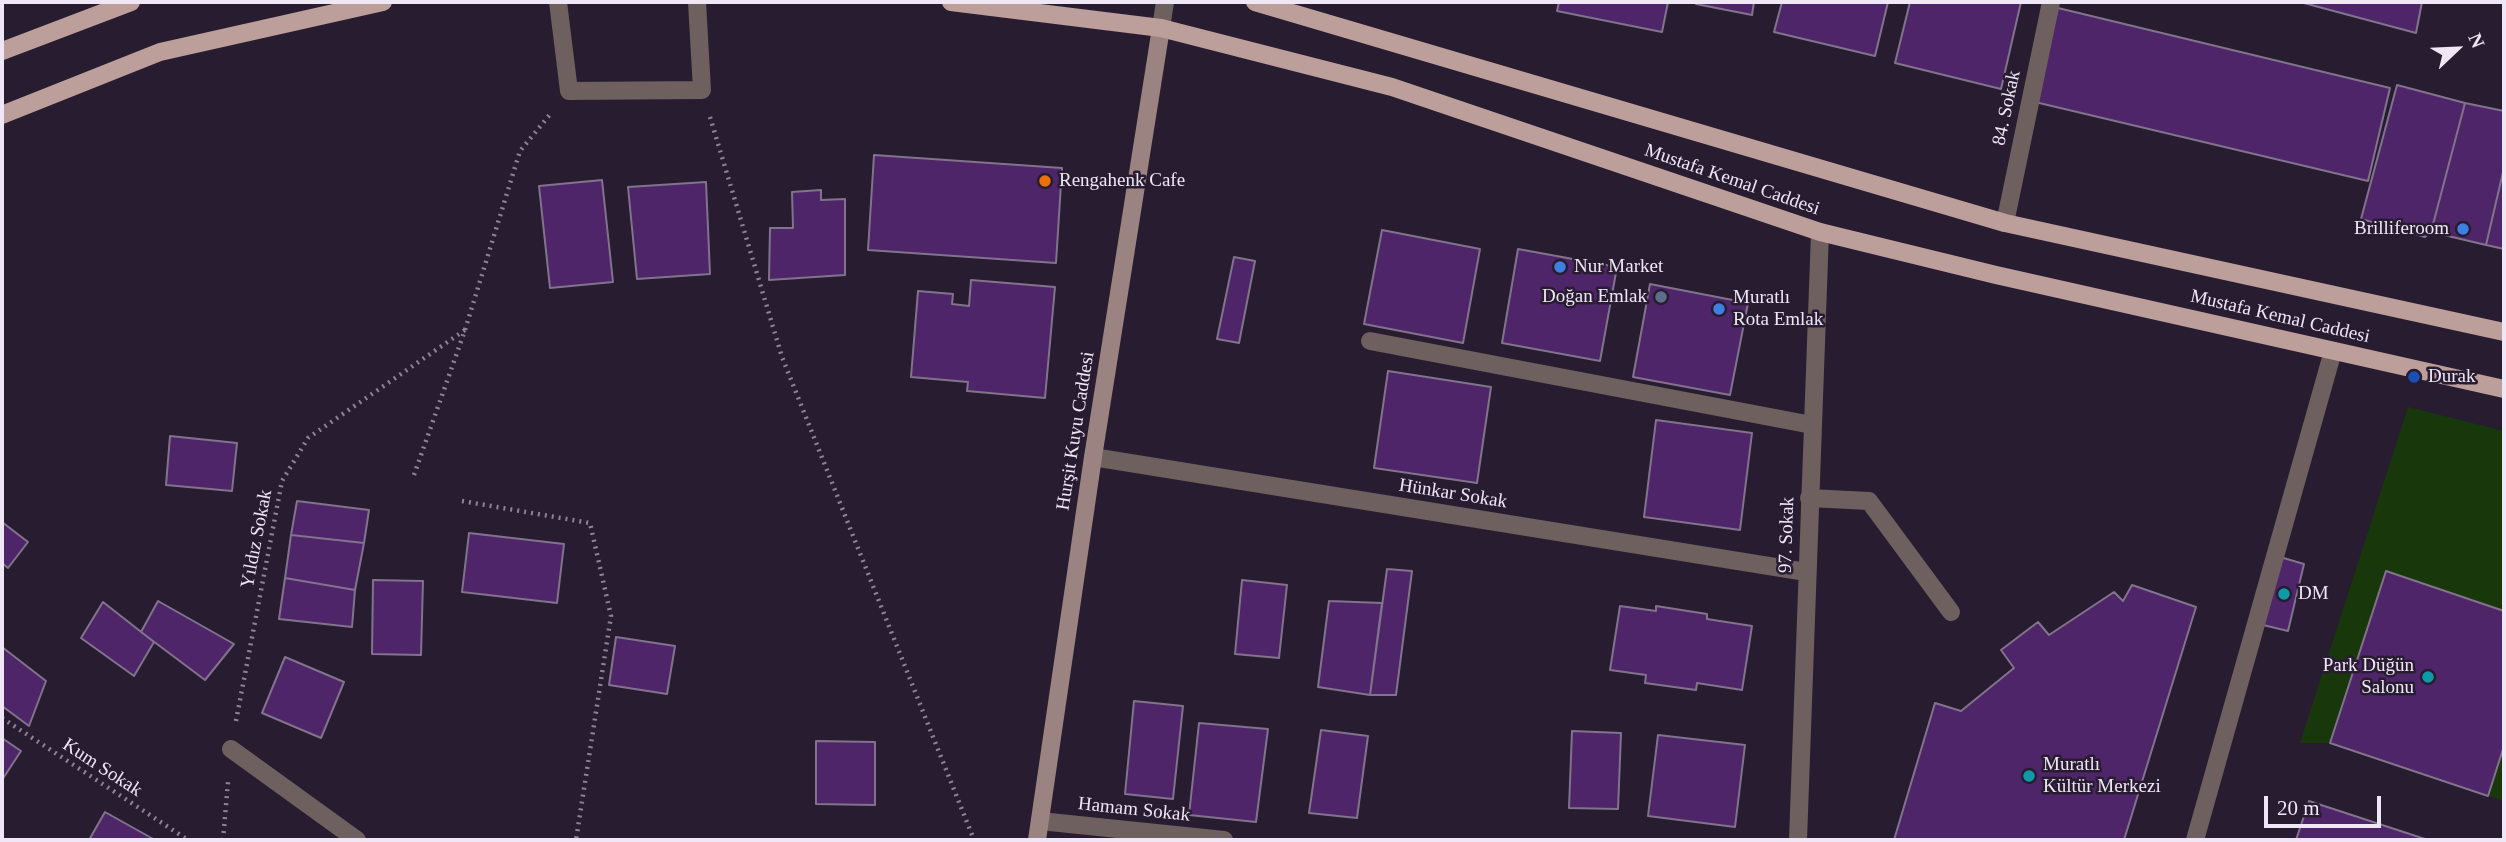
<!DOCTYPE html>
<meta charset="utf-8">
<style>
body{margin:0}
#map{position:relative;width:2506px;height:842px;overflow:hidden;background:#281c31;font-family:"Times New Roman",serif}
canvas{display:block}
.frame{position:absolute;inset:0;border:4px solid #efe7f5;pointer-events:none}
.north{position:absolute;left:2422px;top:14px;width:70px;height:70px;-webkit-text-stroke:5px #281c31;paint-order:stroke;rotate:67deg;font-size:19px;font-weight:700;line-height:28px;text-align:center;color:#efe7f5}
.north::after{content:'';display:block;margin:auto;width:24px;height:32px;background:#efe7f5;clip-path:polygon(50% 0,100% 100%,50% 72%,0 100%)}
.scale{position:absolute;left:2264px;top:796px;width:117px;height:32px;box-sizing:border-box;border:4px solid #efe7f5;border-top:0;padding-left:9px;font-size:21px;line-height:24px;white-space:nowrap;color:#efe7f5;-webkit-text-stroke:5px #281c31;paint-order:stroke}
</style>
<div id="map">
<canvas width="2506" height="842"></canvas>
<div class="frame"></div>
<div class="north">N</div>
<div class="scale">20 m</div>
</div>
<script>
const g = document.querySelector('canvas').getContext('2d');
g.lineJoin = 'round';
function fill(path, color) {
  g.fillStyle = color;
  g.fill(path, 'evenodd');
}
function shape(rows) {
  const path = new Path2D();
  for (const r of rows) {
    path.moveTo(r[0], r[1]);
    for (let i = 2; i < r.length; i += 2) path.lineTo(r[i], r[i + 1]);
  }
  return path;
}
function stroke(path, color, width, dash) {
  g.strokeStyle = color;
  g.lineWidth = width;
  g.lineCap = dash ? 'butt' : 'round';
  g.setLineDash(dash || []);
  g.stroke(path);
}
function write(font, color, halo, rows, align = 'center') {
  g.font = font + ' "Times New Roman",serif';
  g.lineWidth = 5;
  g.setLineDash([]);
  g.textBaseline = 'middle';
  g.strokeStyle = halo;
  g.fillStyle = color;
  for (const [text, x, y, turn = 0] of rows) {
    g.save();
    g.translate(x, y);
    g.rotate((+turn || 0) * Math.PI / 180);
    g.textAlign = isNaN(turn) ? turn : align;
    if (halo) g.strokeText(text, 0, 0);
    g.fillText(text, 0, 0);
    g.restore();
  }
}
fill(shape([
 [2408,407,2504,431,2504,801,2330,743,2300,743]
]), '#18370b');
const building = shape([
 [1559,2,1668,2,1662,32,1557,11,1559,2],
 [1697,2,1754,2,1752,15,1696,4,1697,2],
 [1782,2,1888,2,1875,56,1774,32,1782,2],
 [1910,2,2021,2,2001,89,1895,63,1910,2],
 [2300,2,2422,2,2416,33,2300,2],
 [2058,8,2390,88,2368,181,2035,102,2058,8],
 [2397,85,2465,103,2431,232,2425,237,2361,219,2397,85],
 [2465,103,2504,111,2504,168,2486,245,2431,232,2465,103],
 [874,155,1062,168,1056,263,868,250,874,155],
 [2504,168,2504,249,2486,245,2504,168],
 [602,180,613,282,550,288,539,186,602,180],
 [706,182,710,274,637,279,628,187,706,182],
 [821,190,821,200,845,199,845,275,769,280,770,228,793,228,792,192,821,190],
 [1382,230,1480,249,1463,343,1364,324,1382,230],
 [1518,249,1617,267,1600,361,1502,343,1518,249],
 [1234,257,1255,261,1239,343,1217,339,1234,257],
 [971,280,1055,287,1045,398,967,391,968,382,911,377,918,291,953,294,952,304,969,306,971,280],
 [1650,284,1748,303,1730,395,1633,377,1650,284],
 [1388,371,1491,387,1477,483,1374,468,1388,371],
 [1656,420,1752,433,1740,530,1644,517,1656,420],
 [170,436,237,443,232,491,166,485,170,436],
 [297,501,369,510,364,543,291,535,297,501],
 [2,522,28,542,8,568,2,563,2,522],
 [469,533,564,544,557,603,462,592,469,533],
 [291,535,364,543,355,590,285,578,291,535],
 [2280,557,2304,564,2288,631,2263,625,2280,557],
 [1387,569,1412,571,1396,695,1370,695,1387,569],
 [2386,571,2504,611,2504,746,2488,796,2330,743,2386,571],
 [285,578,355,590,352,627,279,619,285,578],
 [373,580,423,581,421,655,372,654,373,580],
 [1242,580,1287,585,1279,658,1235,654,1242,580],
 [2132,585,2196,607,2124,840,1894,840,1935,703,1961,711,2014,668,2001,650,2038,622,2049,635,2114,592,2123,601,2132,585],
 [158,601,234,644,205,680,141,632,158,601],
 [1329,601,1382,603,1370,695,1318,687,1329,601],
 [103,602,154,642,134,676,81,638,103,602],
 [1620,606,1656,611,1656,606,1707,614,1707,619,1752,626,1742,690,1697,683,1696,690,1645,683,1646,675,1610,670,1620,606],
 [616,637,675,646,667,694,609,685,616,637],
 [2,647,46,681,29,726,2,706,2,647],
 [285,657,344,682,321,738,262,713,285,657],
 [1134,701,1183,706,1173,799,1125,794,1134,701],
 [1199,723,1268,729,1256,822,1189,815,1199,723],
 [1321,730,1368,736,1357,818,1309,813,1321,730],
 [1572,731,1621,733,1618,809,1569,808,1572,731],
 [1658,735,1745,745,1735,827,1648,816,1658,735],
 [2,738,21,751,2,780,2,738],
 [816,741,875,742,875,805,816,804,816,741],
 [2309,801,2428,840,2296,840,2309,801],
 [105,812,155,840,89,840,105,812]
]);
fill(building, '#4f2569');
stroke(building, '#81738c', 2);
stroke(shape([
 [710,117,782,357,974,840],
 [414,475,465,330,520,151,552,112],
 [462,501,590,523,611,616,576,840],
 [2,718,188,840],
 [236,721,282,481,308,438,465,330],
 [223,840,228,782]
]), '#8d8394', 4.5, [2, 5]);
stroke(shape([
 [1370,341,1812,425],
 [1809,498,1869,501,1951,612]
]), '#6e605e', 18);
stroke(shape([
 [558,2,569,91,702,90,697,2],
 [1161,28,1165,2],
 [2005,223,2051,2],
 [1093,457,1806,572],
 [231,749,357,840],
 [1040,821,1224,840],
 [1798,840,1820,232],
 [2195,840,2333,351]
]), '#6e605e', 18);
stroke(shape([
 [1037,840,1093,457,1161,28]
]), '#9a8380', 18);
stroke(shape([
 [951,2,1161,28,1392,87,1820,232,1996,275,2504,389],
 [1255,2,2005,223,2504,332],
 [2,51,131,2],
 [2,115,160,52,383,2]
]), '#bc9e9a', 18);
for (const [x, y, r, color] of [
 [1045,181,7,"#e8710a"],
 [2463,229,7,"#3f7fe0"],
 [1560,267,7,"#3f7fe0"],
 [1661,297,7,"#5c6f8a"],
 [1719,309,7,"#3f7fe0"],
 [2414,377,7,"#1a4fb4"],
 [2284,594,7,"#0f9aa8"],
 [2428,677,7,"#0f9aa8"],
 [2029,776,7,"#0f9aa8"]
]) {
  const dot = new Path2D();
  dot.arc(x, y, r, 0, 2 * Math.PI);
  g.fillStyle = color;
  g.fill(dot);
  stroke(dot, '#281c31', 2.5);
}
write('19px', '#efe7f5', '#281c31', [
 ["84. Sokak",2007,108,-78],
 ["Mustafa Kemal Caddesi",1732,180,19],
 ["Mustafa Kemal Caddesi",2280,317,13],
 ["Hurşit Kuyu Caddesi",1076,431,-81],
 ["Hünkar Sokak",1453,494,9],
 ["97. Sokak",1787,535,-88],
 ["Yıldız Sokak",257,539,-79],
 ["Kum Sokak",102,768,33],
 ["Hamam Sokak",1134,810,6]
]);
write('19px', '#efe7f5', '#281c31', [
 ["Rengahenk Cafe",1059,181],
 ["Brilliferoom",2449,229,"right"],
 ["Nur Market",1574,267],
 ["Doğan Emlak",1647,297,"right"],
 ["Muratlı",1733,298],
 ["Rota Emlak",1733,320],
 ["Durak",2428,377],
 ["DM",2298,594],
 ["Park Düğün",2414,666,"right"],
 ["Salonu",2414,688,"right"],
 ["Muratlı",2043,765],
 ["Kültür Merkezi",2043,787]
], 'left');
</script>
